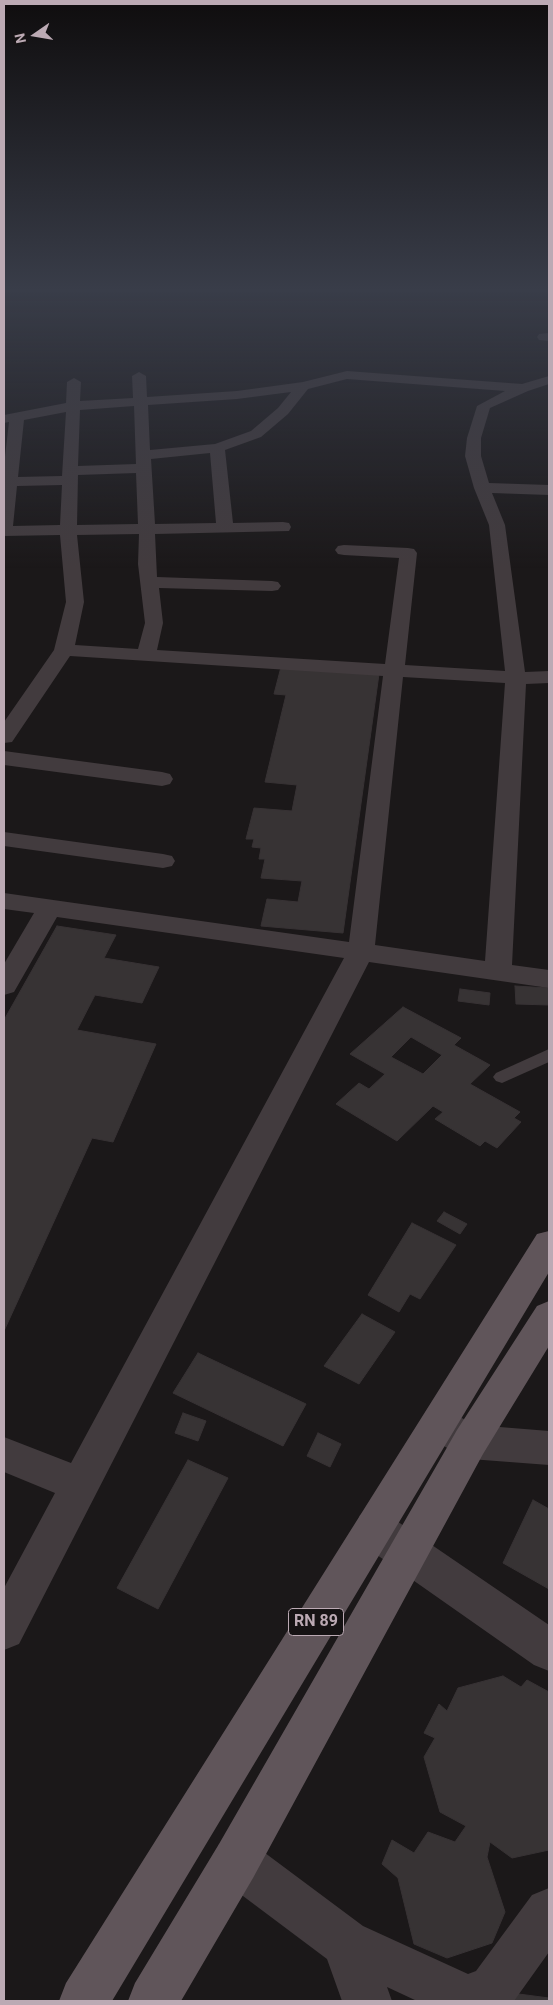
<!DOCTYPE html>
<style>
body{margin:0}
#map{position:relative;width:553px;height:2005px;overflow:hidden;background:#1b1819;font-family:Roboto,sans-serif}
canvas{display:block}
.frame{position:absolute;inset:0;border:5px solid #bcaab4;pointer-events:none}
.north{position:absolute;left:10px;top:10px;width:50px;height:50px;-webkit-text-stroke:4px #161314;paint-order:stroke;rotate:257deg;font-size:14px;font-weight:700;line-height:20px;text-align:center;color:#bcaab4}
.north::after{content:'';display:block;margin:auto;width:18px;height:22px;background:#bcaab4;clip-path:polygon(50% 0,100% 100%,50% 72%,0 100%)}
</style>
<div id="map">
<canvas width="553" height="2005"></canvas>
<div class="frame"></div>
<div class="north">N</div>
</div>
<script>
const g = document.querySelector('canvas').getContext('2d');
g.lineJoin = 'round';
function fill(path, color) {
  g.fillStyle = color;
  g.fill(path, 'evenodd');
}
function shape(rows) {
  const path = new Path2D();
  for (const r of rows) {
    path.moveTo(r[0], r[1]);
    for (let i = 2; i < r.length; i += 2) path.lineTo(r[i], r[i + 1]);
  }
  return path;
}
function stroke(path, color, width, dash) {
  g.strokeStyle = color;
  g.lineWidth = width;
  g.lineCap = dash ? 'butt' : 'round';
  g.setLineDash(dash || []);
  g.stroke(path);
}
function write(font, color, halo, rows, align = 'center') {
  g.font = font + ' Roboto,sans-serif';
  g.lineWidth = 5;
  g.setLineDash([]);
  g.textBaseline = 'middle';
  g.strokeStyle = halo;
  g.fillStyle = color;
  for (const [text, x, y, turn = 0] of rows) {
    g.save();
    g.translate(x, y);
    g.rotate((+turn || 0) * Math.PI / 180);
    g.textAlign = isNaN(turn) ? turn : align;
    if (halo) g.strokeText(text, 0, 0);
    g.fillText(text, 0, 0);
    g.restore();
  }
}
const building = shape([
 [281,667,379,674,343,933,261,926,267,899,298,902,302,881,261,878,265,859,259,859,261,848,252,847,254,839,246,839,254,808,292,811,297,785,265,782,286,695,274,694,281,667],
 [57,926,116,935,104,958,159,967,142,1003,95,995,77,1030,156,1044,113,1142,92,1138,4,1331,4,1020,57,926],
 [515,986,549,988,549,1005,516,1004,515,986],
 [460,989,490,993,489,1005,458,1001,460,989],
 [403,1007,461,1038,454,1045,490,1065,470,1084,520,1112,514,1118,521,1122,497,1148,485,1141,480,1146,435,1119,443,1112,433,1106,397,1141,336,1104,359,1083,369,1089,385,1074,350,1054,403,1007],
 [411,1037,442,1055,423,1074,391,1057,411,1037],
 [444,1212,467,1224,460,1234,437,1221,444,1212],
 [412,1223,456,1245,420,1299,410,1294,399,1312,368,1295,412,1223],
 [362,1314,395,1332,359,1384,324,1366,362,1314],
 [198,1353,306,1404,283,1446,173,1393,198,1353],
 [183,1413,206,1421,198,1441,175,1433,183,1413],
 [318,1433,341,1444,330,1467,307,1456,318,1433],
 [188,1460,228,1478,158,1609,117,1588,188,1460],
 [533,1500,549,1509,549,1589,503,1563,533,1500],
 [503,1676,521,1687,527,1680,549,1692,549,1850,512,1858,490,1842,487,1857,505,1912,492,1943,447,1958,414,1944,398,1878,382,1864,392,1840,414,1853,428,1832,455,1842,466,1826,440,1812,424,1757,435,1738,424,1733,439,1704,447,1711,458,1688,503,1676],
 [511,1993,549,1998,549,2001,511,2001,511,1993]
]);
fill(building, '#373334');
stroke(building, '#373234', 1);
fill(shape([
 [549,1049,549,1062,502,1083,496,1081,493,1077,496,1073,549,1049]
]), '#423b3e');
fill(shape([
 [549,333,549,341,539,340,537,337,539,334,549,333],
 [347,371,522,384,549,376,549,384,528,391,490,408,481,438,481,456,489,483,549,485,549,495,492,493,505,525,525,672,549,671,549,683,526,684,512,965,549,970,549,988,369,962,19,1644,4,1650,4,1588,55,1493,4,1472,4,1437,71,1463,344,958,57,917,14,992,4,995,4,964,34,913,4,909,4,893,349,942,383,676,70,656,12,742,4,743,4,722,54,650,66,602,60,535,4,536,4,465,9,422,4,423,4,415,66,403,67,382,74,378,81,382,80,401,133,398,132,376,139,372,146,376,147,397,237,391,303,382,347,371],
 [347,379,505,391,477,406,467,438,465,456,474,488,489,525,505,671,405,665,417,553,414,549,408,548,344,545,338,546,335,550,338,554,344,555,399,558,385,664,157,650,163,623,159,588,272,591,278,590,281,586,278,582,272,581,157,577,155,534,289,531,291,527,289,523,283,522,233,523,225,450,261,437,288,414,308,389,347,379],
 [291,392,278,408,251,431,215,444,150,450,148,405,237,399,291,392],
 [134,406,136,464,78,466,80,410,134,406],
 [66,412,62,476,18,477,24,420,66,412],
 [210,453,216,523,155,524,151,459,210,453],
 [136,473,138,524,77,525,78,475,136,473],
 [62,485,60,525,13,526,17,486,62,485],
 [139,534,138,564,145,623,138,649,75,645,84,602,77,535,139,534],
 [403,677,505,683,485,961,375,945,403,677],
 [4,751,162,772,170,774,173,779,170,784,162,786,4,765,4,751],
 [4,832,163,854,172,856,175,861,172,866,163,868,4,846,4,832],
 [439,1406,475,1425,549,1431,549,1465,470,1459,457,1454,426,1435,421,1423,426,1411,439,1406],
 [374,1510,388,1515,549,1625,549,1671,534,1665,360,1543,354,1529,360,1515,374,1510],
 [236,1838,253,1844,363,1926,468,1974,476,1971,532,1895,549,1888,549,1952,514,2001,417,2001,387,1987,392,2001,342,2001,327,1959,219,1878,213,1861,219,1844,236,1838]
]), '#423b3e');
fill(shape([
 [549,1231,549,1272,112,2001,59,2001,66,1983,537,1234,549,1231],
 [549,1301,549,1346,483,1454,253,1878,181,2001,128,2001,135,1983,219,1844,457,1430,537,1306,549,1301]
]), '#60555a');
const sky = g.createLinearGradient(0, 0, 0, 569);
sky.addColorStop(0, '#0f0d0e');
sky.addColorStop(0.51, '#393d49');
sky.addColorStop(1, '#393d4900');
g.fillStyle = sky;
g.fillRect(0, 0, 553, 569);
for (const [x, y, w] of [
 [316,1622,55]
]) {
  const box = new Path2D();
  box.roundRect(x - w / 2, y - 13.5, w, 27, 4);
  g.fillStyle = '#161314';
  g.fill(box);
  stroke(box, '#bcaab4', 1);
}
write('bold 16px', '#bcaab4', null, [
 ["RN 89",316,1622]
]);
</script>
